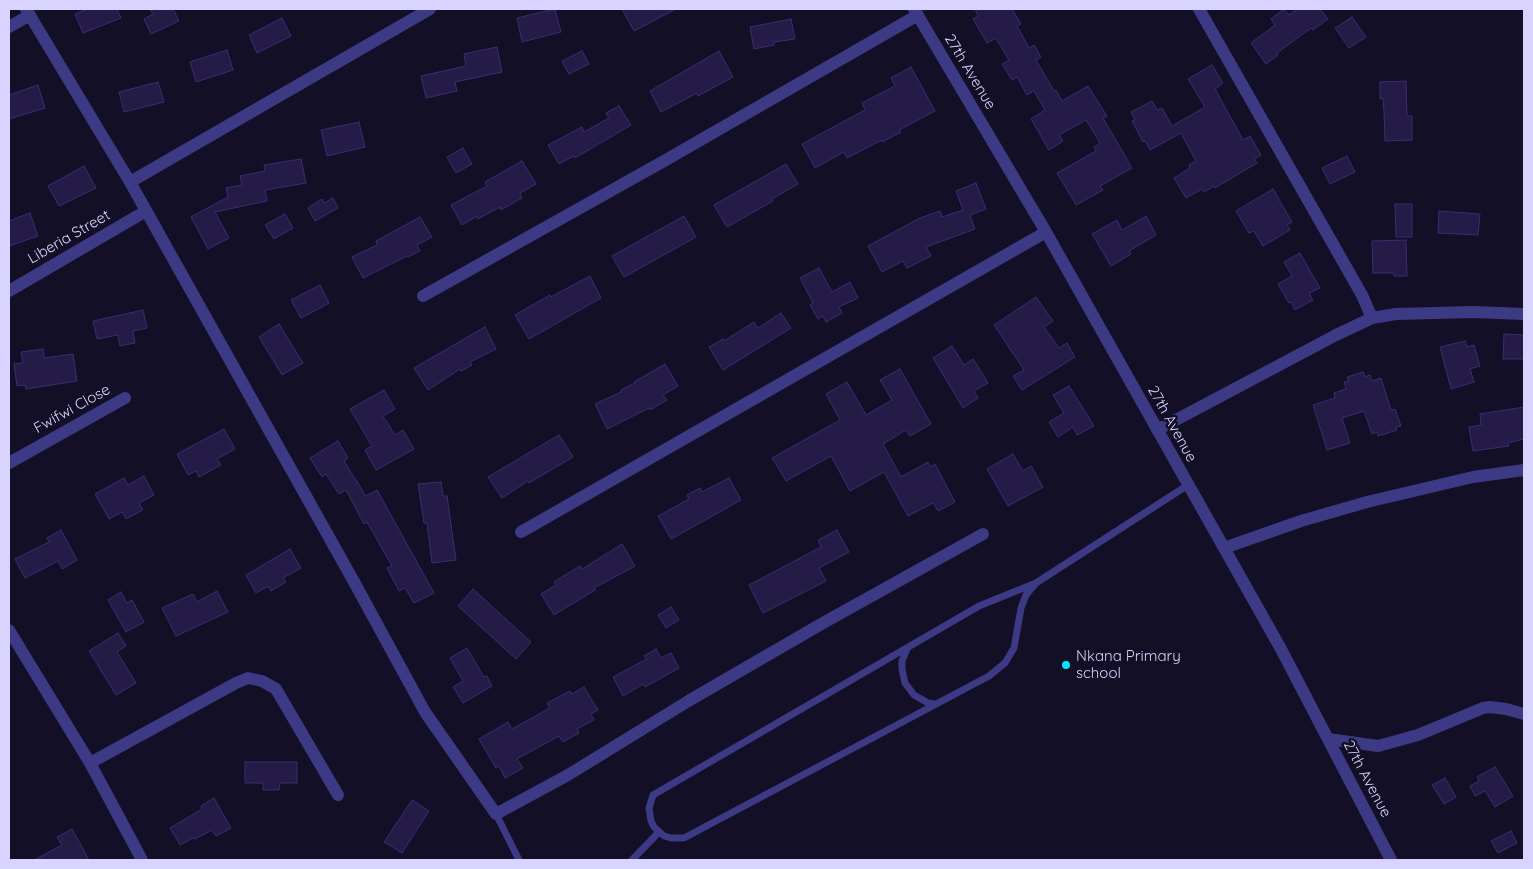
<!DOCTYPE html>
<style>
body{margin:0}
#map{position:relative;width:1533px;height:869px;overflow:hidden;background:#130f26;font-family:Quicksand,sans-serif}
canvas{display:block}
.frame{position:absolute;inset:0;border:10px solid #d9d4ff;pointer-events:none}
</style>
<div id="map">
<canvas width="1533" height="869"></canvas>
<div class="frame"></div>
</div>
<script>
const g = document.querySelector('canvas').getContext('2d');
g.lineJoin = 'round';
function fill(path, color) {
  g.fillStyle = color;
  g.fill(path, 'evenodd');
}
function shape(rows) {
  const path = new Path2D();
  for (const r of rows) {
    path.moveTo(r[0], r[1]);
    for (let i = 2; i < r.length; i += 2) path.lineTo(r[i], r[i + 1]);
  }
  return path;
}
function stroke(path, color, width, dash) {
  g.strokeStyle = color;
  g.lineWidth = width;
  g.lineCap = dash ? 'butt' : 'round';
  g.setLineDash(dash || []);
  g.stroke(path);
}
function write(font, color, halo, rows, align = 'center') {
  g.font = font + ' Quicksand,sans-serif';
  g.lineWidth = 5;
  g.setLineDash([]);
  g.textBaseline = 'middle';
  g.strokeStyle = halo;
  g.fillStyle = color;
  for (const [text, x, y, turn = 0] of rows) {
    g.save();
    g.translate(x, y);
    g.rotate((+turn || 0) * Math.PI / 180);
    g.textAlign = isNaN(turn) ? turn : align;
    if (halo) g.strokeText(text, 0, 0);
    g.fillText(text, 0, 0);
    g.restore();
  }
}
const building = shape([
 [88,9,117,9,121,18,83,33,75,14,88,9],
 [150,9,173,9,179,21,151,34,144,19,153,14,150,9],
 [555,9,561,32,522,42,517,18,555,9],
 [622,9,676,9,634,31,622,9],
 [975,9,1012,9,1021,24,1017,26,1029,48,1034,45,1041,57,1036,60,1054,91,1056,90,1062,101,1088,86,1107,116,1103,118,1132,168,1100,186,1103,190,1076,205,1057,173,1096,151,1094,147,1100,143,1086,120,1059,135,1063,141,1049,150,1031,119,1045,110,1034,91,1027,95,1017,77,1012,80,1002,64,1009,60,996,38,987,43,973,19,978,16,975,9],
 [1284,9,1289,15,1297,9,1320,9,1328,19,1313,30,1311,28,1277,53,1278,55,1266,64,1251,43,1275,25,1271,19,1284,9],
 [1352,17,1366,37,1349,48,1335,28,1352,17],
 [282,18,291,36,257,53,249,35,282,18],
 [791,19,795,39,774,42,774,45,754,49,750,27,791,19],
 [497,47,502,72,455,82,457,91,426,98,421,76,466,66,464,54,497,47],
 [227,50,233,70,196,82,190,62,227,50],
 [582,51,589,64,569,74,562,61,582,51],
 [719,51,733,77,698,96,697,93,661,112,650,91,719,51],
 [1212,65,1223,83,1215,89,1243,140,1250,136,1261,155,1254,159,1257,163,1215,188,1214,186,1204,192,1202,189,1186,198,1174,178,1190,168,1189,165,1196,161,1181,133,1150,150,1145,141,1143,142,1132,121,1135,120,1131,112,1152,101,1157,110,1162,108,1172,126,1205,107,1188,79,1212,65],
 [911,67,935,111,899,130,901,132,882,142,882,140,847,158,844,152,815,168,802,144,865,110,862,103,895,86,891,78,911,67],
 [1406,81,1407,116,1412,116,1412,140,1385,141,1384,112,1383,98,1380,99,1380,82,1406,81],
 [158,82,164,102,124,112,119,92,158,82],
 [38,85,45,108,9,119,9,95,38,85],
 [619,106,631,125,575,158,574,156,559,164,548,145,582,127,584,132,609,118,606,113,619,106],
 [359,122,365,147,327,156,321,130,359,122],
 [463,148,472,164,456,173,447,157,463,148],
 [1347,156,1355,172,1330,184,1322,168,1347,156],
 [301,159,306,183,265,190,267,201,215,212,229,238,208,249,191,217,228,197,226,188,242,185,240,176,265,171,264,165,301,159],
 [522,161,536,184,520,193,522,198,501,210,500,207,478,219,477,216,462,225,451,205,487,186,485,182,522,161],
 [786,164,798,184,772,199,773,201,727,227,714,205,786,164],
 [84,166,96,188,59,206,48,186,84,166],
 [976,183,986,209,970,215,975,229,926,247,931,256,907,268,903,261,882,272,868,246,920,218,940,211,942,217,963,210,956,191,976,183],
 [1273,189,1292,222,1287,225,1290,230,1263,246,1254,231,1249,233,1236,211,1273,189],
 [333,198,338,208,315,221,308,208,322,199,324,203,333,198],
 [1395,204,1412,204,1412,237,1396,237,1395,204],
 [1439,211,1480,214,1478,235,1438,233,1439,211],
 [30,213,38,236,9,246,9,221,30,213],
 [285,214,293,228,274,239,265,225,285,214],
 [684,216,696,237,624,277,612,256,684,216],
 [1146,216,1156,235,1129,251,1131,254,1111,266,1092,234,1117,220,1122,230,1146,216],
 [420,217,432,237,417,245,420,251,408,257,407,256,363,278,352,257,377,245,376,241,420,217],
 [1406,240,1407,276,1394,276,1394,273,1373,273,1372,241,1406,240],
 [1300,253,1320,288,1309,293,1313,300,1295,310,1291,302,1289,303,1278,284,1292,276,1284,262,1300,253],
 [819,268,832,292,850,282,858,298,839,307,842,313,826,322,823,316,818,319,810,305,813,303,800,278,819,268],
 [590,276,601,298,529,339,515,315,550,295,551,297,590,276],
 [320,285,329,303,301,318,291,300,320,285],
 [1036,297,1053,321,1044,327,1059,348,1067,343,1075,357,1022,390,1013,376,1024,370,994,325,1036,297],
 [143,310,147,328,133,331,135,343,120,346,118,335,97,339,93,321,143,310],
 [781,313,791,328,723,370,709,347,723,339,724,341,754,322,758,328,781,313],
 [279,324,303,363,282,375,259,337,279,324],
 [485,327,496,349,470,362,472,365,461,371,460,369,428,390,414,368,485,327],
 [1504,334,1524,335,1524,359,1503,359,1504,334],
 [1465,341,1467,347,1474,345,1480,366,1470,369,1474,382,1451,389,1440,347,1465,341],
 [952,346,964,365,973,359,988,383,974,391,978,398,963,408,933,358,952,346],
 [43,349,44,358,73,354,77,381,26,389,25,385,17,386,14,364,23,363,21,352,43,349],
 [665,364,678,386,663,395,667,400,650,410,649,408,607,429,595,404,621,392,621,390,635,383,634,382,665,364],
 [900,369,931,424,910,436,906,430,883,444,901,477,928,462,931,467,935,464,955,502,938,511,933,503,908,516,884,472,850,491,831,456,786,481,772,458,840,420,826,394,847,382,866,415,892,400,880,380,900,369],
 [1363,372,1365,377,1370,375,1372,381,1381,378,1391,410,1395,409,1401,426,1396,427,1397,430,1378,436,1377,432,1372,434,1364,411,1342,418,1350,443,1327,450,1313,405,1335,398,1334,393,1346,389,1344,382,1349,381,1347,377,1363,372],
 [1069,386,1094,426,1077,435,1073,427,1058,437,1049,422,1064,413,1053,395,1069,386],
 [384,390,395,409,383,416,395,435,403,430,414,449,376,470,365,450,372,446,350,409,384,390],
 [1524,407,1524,439,1508,443,1509,446,1473,451,1469,427,1481,425,1480,414,1524,407],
 [224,429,235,449,217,459,221,465,199,477,196,471,188,475,177,454,224,429],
 [559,435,573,457,529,483,528,481,502,498,488,477,559,435],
 [338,441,348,458,344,461,366,496,377,490,434,593,414,603,405,588,399,591,387,568,392,566,367,522,364,524,346,490,339,494,326,474,322,477,310,458,338,441],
 [1013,454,1023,471,1031,466,1043,487,1008,506,987,469,1013,454],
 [144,476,154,495,139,503,143,510,126,519,122,512,109,519,95,494,124,478,128,485,144,476],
 [729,478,741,500,671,539,658,516,689,499,687,495,700,488,702,492,729,478],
 [441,482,443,496,447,496,456,560,432,563,427,523,424,523,418,484,441,482],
 [61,530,77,560,62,569,58,561,25,578,15,559,49,542,47,538,61,530],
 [837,530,849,552,819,568,826,581,763,613,749,585,821,547,818,540,837,530],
 [622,544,635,566,594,588,595,590,554,615,541,594,556,585,554,582,580,566,582,569,622,544],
 [290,549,301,568,283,578,286,582,271,591,268,586,256,593,246,575,290,549],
 [473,589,531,642,516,659,458,606,473,589],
 [217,591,228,612,176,636,162,608,193,594,197,602,217,591],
 [121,592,127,603,132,600,144,622,126,632,108,600,121,592],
 [671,607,679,620,666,628,658,615,671,607],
 [118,633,126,646,117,652,136,683,116,695,89,651,118,633],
 [467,648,484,677,487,676,492,686,463,703,453,687,463,681,450,658,467,648],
 [656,649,661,658,671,653,679,668,645,687,643,684,623,696,613,677,647,659,644,656,656,649],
 [584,687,598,710,591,714,594,720,577,729,579,733,563,742,559,736,517,759,523,768,505,778,499,766,496,768,479,739,508,722,512,729,550,708,547,703,570,691,572,694,584,687],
 [245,762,297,762,297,783,280,783,279,790,263,790,263,783,245,783,245,762],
 [1495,767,1513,796,1495,807,1485,791,1475,796,1470,786,1479,781,1477,777,1495,767],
 [1445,778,1456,797,1444,804,1432,785,1445,778],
 [214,798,231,828,216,836,212,830,195,839,193,838,180,845,170,828,202,809,201,806,214,798],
 [412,800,429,811,402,853,384,842,412,800],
 [72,829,89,860,34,860,62,845,57,837,72,829],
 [1511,831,1517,843,1498,853,1491,841,1511,831]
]);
fill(building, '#241b47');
stroke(building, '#3b2d73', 1);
stroke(shape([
 [1036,583,979,606,653,795,649,808,651,821,654,827,664,836,671,838,684,838,989,676,1005,663,1014,648,1021,608,1026,595,1036,583,1188,485],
 [907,649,902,661,902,669,905,683,914,695,928,703,935,704],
 [496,814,519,860],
 [632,860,659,832]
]), '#3d3a85', 7);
stroke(shape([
 [26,9,130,182,353,580,425,712,496,814,568,775,690,700,823,623,983,534],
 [914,9,1046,232,1281,649,1391,860],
 [1199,9,1362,295,1372,318],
 [9,27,30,15],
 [130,182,430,9],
 [9,291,146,211],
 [423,296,664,161,918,15],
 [1157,430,1336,335,1372,318,1396,314,1473,312,1524,314],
 [9,463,125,398],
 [521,532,1046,232],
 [1224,548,1301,521,1367,502,1473,477,1524,470],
 [9,630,90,763,142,860],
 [1328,739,1378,746,1418,735,1483,708,1490,707,1506,709,1524,714],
 [90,763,236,683,248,678,262,681,276,689,338,795]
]), '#3d3a85', 12);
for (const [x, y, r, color] of [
 [1066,665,5,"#00e5ff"]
]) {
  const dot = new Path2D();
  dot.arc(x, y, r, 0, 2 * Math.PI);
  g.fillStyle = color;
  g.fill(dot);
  stroke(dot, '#130f26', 2);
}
write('15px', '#d9d4ff', '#130f26', [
 ["27th Avenue",970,72,59],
 ["Liberia Street",69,237,-30],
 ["Fwifwi Close",72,409,-29],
 ["27th Avenue",1172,424,61],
 ["27th Avenue",1367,779,62]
]);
write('15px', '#d9d4ff', '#130f26', [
 ["Nkana Primary",1076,656],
 ["school",1076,673]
], 'left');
</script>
